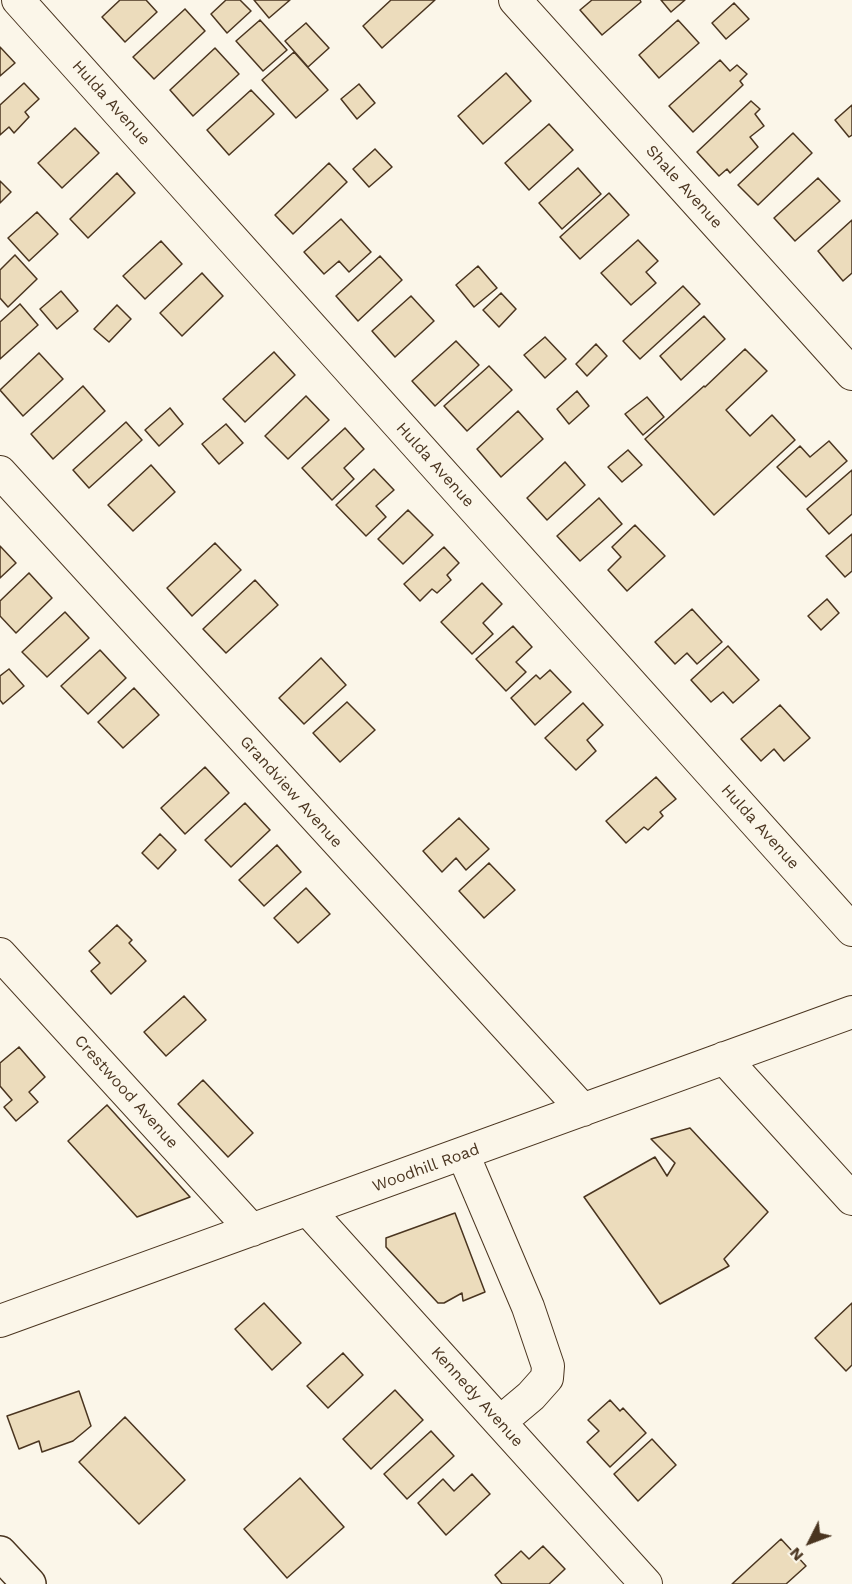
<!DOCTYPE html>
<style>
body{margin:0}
#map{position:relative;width:852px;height:1584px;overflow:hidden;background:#fbf6e9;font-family:"Work Sans",sans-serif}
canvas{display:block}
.north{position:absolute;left:780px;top:1512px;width:60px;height:60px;-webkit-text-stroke:4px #fbf6e9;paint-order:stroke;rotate:228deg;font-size:16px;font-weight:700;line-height:24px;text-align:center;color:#4a3520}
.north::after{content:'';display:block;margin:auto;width:21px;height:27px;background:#4a3520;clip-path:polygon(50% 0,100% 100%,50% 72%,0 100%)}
</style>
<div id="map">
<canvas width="852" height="1584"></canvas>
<div class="north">N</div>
</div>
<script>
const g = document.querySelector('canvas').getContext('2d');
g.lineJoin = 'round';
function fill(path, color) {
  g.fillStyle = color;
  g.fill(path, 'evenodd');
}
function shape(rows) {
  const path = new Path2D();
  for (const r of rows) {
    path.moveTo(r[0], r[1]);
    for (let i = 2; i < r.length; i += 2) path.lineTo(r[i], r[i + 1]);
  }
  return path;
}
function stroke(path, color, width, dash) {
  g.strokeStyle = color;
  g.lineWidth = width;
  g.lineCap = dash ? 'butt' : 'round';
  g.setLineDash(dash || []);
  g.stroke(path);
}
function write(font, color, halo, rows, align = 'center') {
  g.font = font + ' "Work Sans",sans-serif';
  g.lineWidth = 4.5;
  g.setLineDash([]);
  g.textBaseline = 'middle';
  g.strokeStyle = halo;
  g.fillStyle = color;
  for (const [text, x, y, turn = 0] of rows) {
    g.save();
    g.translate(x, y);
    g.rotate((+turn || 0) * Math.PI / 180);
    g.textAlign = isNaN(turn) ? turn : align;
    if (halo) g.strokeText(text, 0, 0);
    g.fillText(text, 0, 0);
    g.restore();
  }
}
const building = shape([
 [120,0,146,0,157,12,125,42,102,17,120,0],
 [226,0,240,0,251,11,227,33,211,14,226,0],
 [254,0,290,0,269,18,254,0],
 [391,0,435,0,382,48,363,26,391,0],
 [592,0,640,0,641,2,602,35,580,10,592,0],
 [661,0,685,0,671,12,661,0],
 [734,3,749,19,726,39,712,23,734,3],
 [185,9,205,31,154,79,133,57,185,9],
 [260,20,287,50,263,71,236,41,260,20],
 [678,20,699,43,659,78,639,55,678,20],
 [306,23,329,48,308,67,285,41,306,23],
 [0,47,15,63,0,76,0,47],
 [215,48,239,74,193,116,170,90,215,48],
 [294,52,328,90,296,118,262,80,294,52],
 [720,60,730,71,737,65,747,74,740,81,743,85,693,132,669,106,720,60],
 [506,73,531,101,483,144,458,116,506,73],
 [24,83,39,99,25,112,29,117,14,133,9,127,0,135,0,105,24,83],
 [359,84,375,103,357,119,341,99,359,84],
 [251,90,274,114,229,155,207,130,251,90],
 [751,101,760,109,755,114,764,126,750,137,758,147,730,173,727,169,719,176,697,152,751,101],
 [852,105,852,135,849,137,835,120,852,105],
 [549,124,573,150,529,190,505,163,549,124],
 [75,128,99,153,62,188,38,163,75,128],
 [793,133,812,153,758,205,738,185,793,133],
 [375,149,392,167,369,187,353,169,375,149],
 [329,163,347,182,293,234,275,215,329,163],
 [578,168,601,194,562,229,539,203,578,168],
 [117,173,135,193,88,238,70,219,117,173],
 [818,178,840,201,795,241,774,218,818,178],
 [0,181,11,192,0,203,0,181],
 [609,193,629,215,580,259,560,237,609,193],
 [37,212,58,234,29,261,8,238,37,212],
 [341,219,371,252,349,272,339,261,324,274,304,252,341,219],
 [852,220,852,273,843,281,818,251,852,220],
 [638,240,658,261,646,272,656,283,631,305,601,273,638,240],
 [161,241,182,264,145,299,123,276,161,241],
 [15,255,37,279,8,307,0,298,0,270,15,255],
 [380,256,402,280,358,321,336,296,380,256],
 [478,266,497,288,474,307,456,285,478,266],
 [202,273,223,296,182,336,160,313,202,273],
 [683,286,700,304,640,359,623,341,683,286],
 [61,291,78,311,57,329,40,309,61,291],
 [501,293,516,309,499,327,483,310,501,293],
 [411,296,434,321,395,357,372,331,411,296],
 [20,304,38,325,0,359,0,322,20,304],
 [117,305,131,319,109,342,94,329,117,305],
 [704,316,725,339,681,380,660,356,704,316],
 [545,337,566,359,545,378,524,355,545,337],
 [456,341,479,365,435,406,412,381,456,341],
 [596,344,607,356,587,376,576,364,596,344],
 [745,349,767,371,726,410,750,436,772,415,795,440,714,515,645,439,704,386,705,387,745,349],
 [274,352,295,375,245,422,223,399,274,352],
 [39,353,63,379,23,416,0,390,39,353],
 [489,366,512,390,467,431,444,406,489,366],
 [83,386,105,411,53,459,31,434,83,386],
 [577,391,589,406,569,424,557,409,577,391],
 [306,396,329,420,288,459,265,436,306,396],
 [647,397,664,417,643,435,625,414,647,397],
 [170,408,183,424,159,446,145,430,170,408],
 [518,411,543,439,501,477,477,449,518,411],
 [126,422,142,440,89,488,73,470,126,422],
 [226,424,243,443,219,464,202,444,226,424],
 [345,428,364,449,344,468,354,479,332,500,302,468,345,428],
 [829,441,847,461,806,497,777,467,800,446,810,457,829,441],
 [628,450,642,465,622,482,608,467,628,450],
 [565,462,585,485,547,520,527,498,565,462],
 [151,465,175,492,133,531,108,505,151,465],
 [374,469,394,490,376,506,386,517,366,536,336,505,374,469],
 [852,470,852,514,829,534,807,509,852,470],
 [599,498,622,524,580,561,557,536,599,498],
 [408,510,433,535,403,564,378,539,408,510],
 [635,525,665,556,627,591,608,570,621,557,612,547,635,525],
 [852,534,852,571,845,577,826,556,852,534],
 [215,543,241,570,192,616,167,588,215,543],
 [0,546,16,563,0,578,0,546],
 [444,547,459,563,447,575,451,580,437,593,432,589,420,601,404,584,444,547],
 [29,573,52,598,16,633,0,616,0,601,29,573],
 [255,580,278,605,226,653,203,629,255,580],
 [482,583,502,604,483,623,493,634,472,654,441,622,482,583],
 [827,599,839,613,821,630,808,616,827,599],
 [692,609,722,642,697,664,687,653,675,664,655,642,692,609],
 [65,612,89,638,47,677,22,652,65,612],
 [513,626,532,647,516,662,526,672,506,691,476,659,513,626],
 [728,646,759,680,733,703,723,692,711,702,691,680,728,646],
 [100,650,126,678,88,714,61,686,100,650],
 [321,658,346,685,304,724,279,698,321,658],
 [9,669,24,686,3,704,0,700,0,676,9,669],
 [550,670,571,692,535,725,511,698,536,675,540,679,550,670],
 [134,688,159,715,123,748,98,722,134,688],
 [347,702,375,730,340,762,313,733,347,702],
 [583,703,603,725,587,740,596,751,576,770,545,738,583,703],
 [780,705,810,738,784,761,774,749,761,761,741,739,780,705],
 [205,767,229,793,185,834,161,808,205,767],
 [656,777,676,799,660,812,663,816,648,830,644,827,626,843,606,821,656,777],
 [245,803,270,830,231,867,205,840,245,803],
 [459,818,489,849,466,870,456,858,442,872,423,851,459,818],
 [160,834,176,850,158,869,142,853,160,834],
 [277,845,301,872,264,906,239,880,277,845],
 [489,863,515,890,484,918,459,891,489,863],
 [306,888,330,914,298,943,274,918,306,888],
 [117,925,132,940,129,943,146,961,111,994,91,971,100,963,89,951,117,925],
 [184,996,206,1020,166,1056,144,1032,184,996],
 [19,1047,45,1077,29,1092,38,1102,16,1121,4,1107,12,1100,0,1086,0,1063,19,1047],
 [203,1080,253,1133,228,1157,178,1104,203,1080],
 [107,1105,190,1197,137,1217,68,1141,107,1105],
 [690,1128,768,1212,724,1259,729,1266,660,1304,584,1197,655,1157,667,1176,675,1163,651,1139,690,1128],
 [455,1213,485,1292,463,1301,462,1293,444,1303,438,1303,386,1247,386,1238,455,1213],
 [264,1303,301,1343,272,1370,235,1329,264,1303],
 [852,1303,852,1365,846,1371,815,1338,852,1303],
 [343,1353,363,1375,328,1408,307,1386,343,1353],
 [395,1390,423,1420,371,1469,343,1439,395,1390],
 [79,1391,91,1426,73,1441,42,1452,39,1441,19,1449,7,1416,79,1391],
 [610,1400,620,1411,623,1408,646,1433,610,1467,587,1442,599,1431,588,1420,610,1400],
 [125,1417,185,1480,139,1524,79,1462,125,1417],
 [431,1431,454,1456,407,1499,384,1474,431,1431],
 [652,1439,676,1465,638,1501,614,1474,652,1439],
 [472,1474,490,1494,446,1535,418,1503,443,1479,454,1491,472,1474],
 [300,1478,344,1527,287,1578,244,1529,300,1478],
 [781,1539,806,1566,786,1584,732,1584,781,1539],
 [543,1546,565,1569,549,1584,502,1584,495,1575,521,1551,529,1559,543,1546]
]);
fill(building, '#ecdcbc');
stroke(building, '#4a3520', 1.5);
const minor = shape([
 [18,0,852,930],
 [515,0,852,374],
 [0,472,583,1110],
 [0,954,252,1230],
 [724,1058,852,1199],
 [463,1154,528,1307,548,1366,547,1378,531,1396,500,1422],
 [309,1211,646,1584],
 [0,1321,852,1012]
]);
const major = shape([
 [0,1553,29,1584]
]);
stroke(minor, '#4a3520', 34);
stroke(major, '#4a3520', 36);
stroke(minor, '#fbf6e9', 32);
stroke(major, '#fbf6e9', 33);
write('16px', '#4a3520', '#fbf6e9', [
 ["Hulda Avenue",111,103,48],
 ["Shale Avenue",684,187,48],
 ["Hulda Avenue",435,465,48],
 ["Grandview Avenue",291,792,48],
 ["Hulda Avenue",760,827,48],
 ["Crestwood Avenue",126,1092,48],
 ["Woodhill Road",426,1168,-20],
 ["Kennedy Avenue",477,1397,48]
]);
</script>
